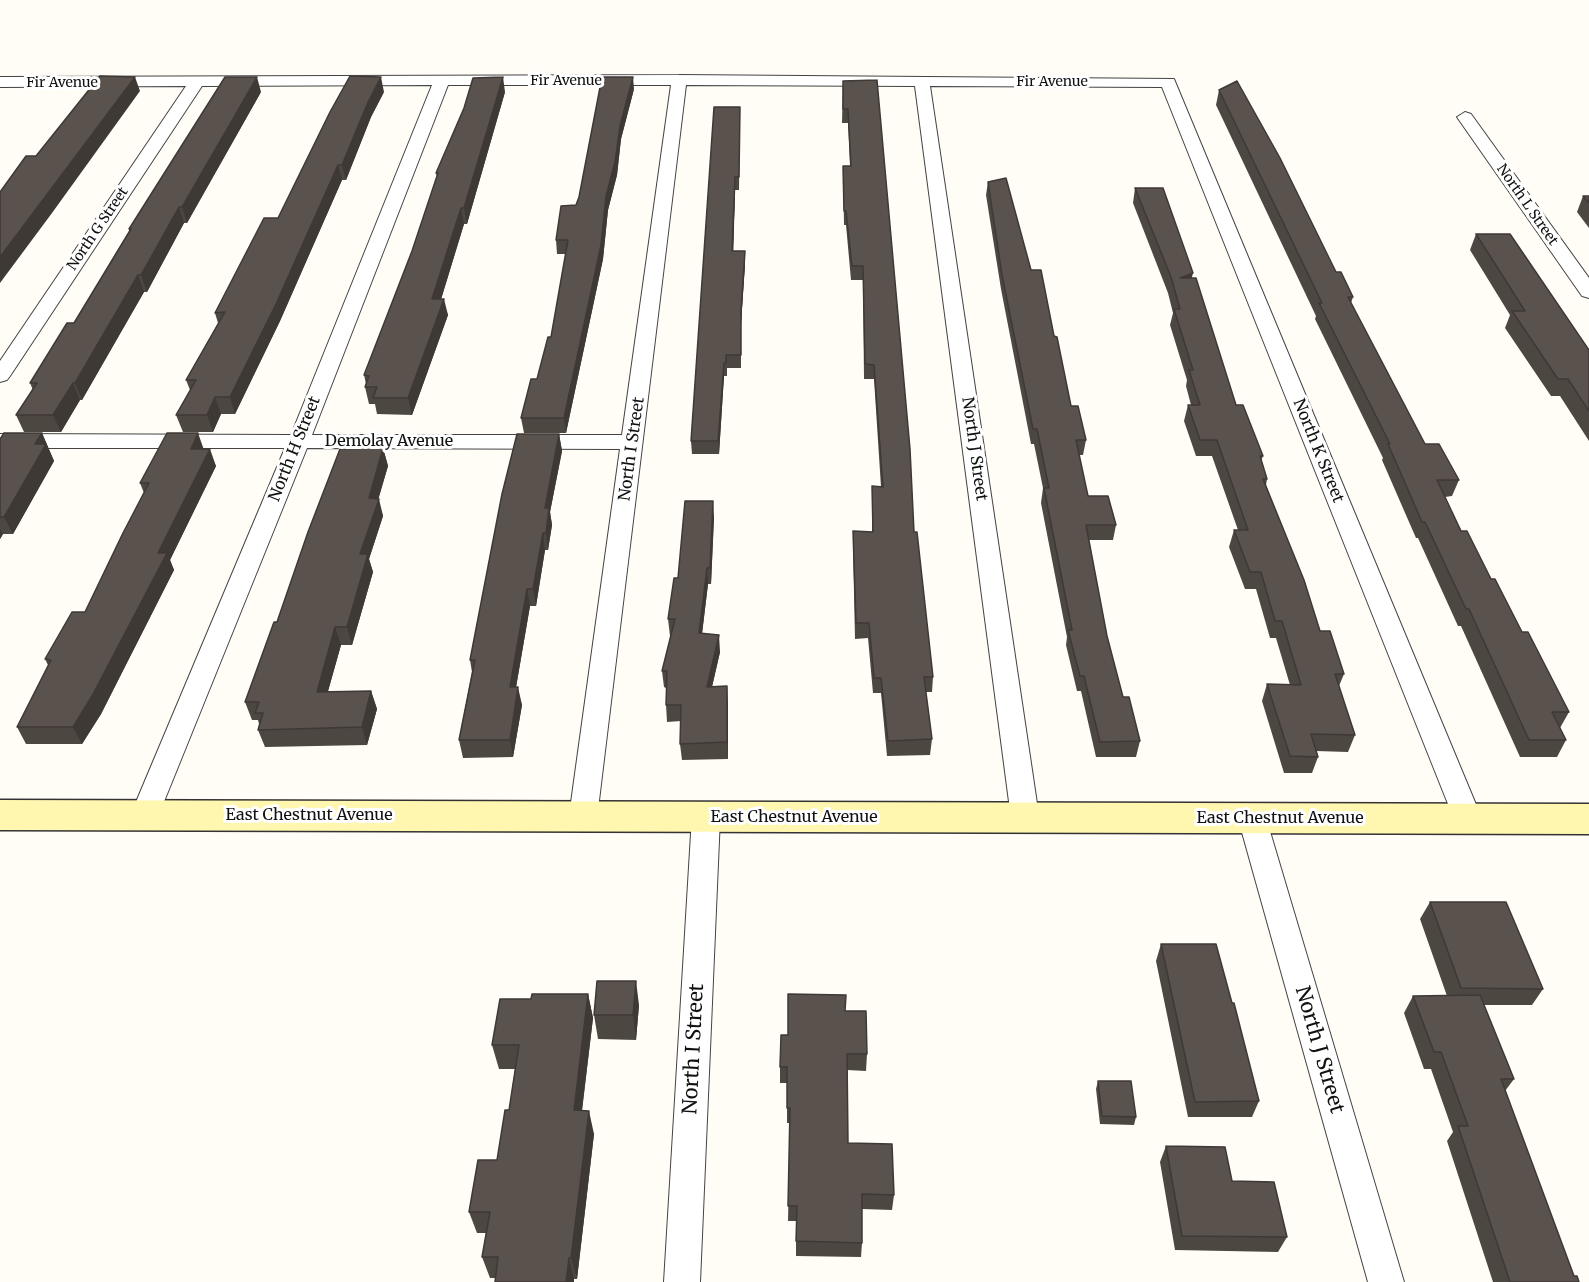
<!DOCTYPE html>
<style>
body{margin:0}
canvas{display:block;background:#fffdf5}
</style>
<canvas width="1589" height="1282"></canvas>
<script>
const g = document.querySelector('canvas').getContext('2d');
g.lineJoin = 'round';
function shape(rows) {
  const path = new Path2D();
  for (const r of rows) {
    path.moveTo(r[0], r[1]);
    for (let i = 2; i < r.length; i += 2) path.lineTo(r[i], r[i + 1]);
  }
  return path;
}
function stroke(path, color, width, dash) {
  g.strokeStyle = color;
  g.lineWidth = width;
  g.lineCap = dash ? 'butt' : 'round';
  g.setLineDash(dash || []);
  g.stroke(path);
}
function fill(path, color) {
  g.fillStyle = color;
  g.fill(path, 'evenodd');
}
function write(font, color, halo, rows, align = 'center') {
  g.font = font + ' Merriweather,serif';
  g.lineWidth = 6;
  g.setLineDash([]);
  g.textBaseline = 'middle';
  g.strokeStyle = halo;
  g.fillStyle = color;
  for (const [text, x, y, turn = 0] of rows) {
    g.save();
    g.translate(x, y);
    g.rotate((+turn || 0) * Math.PI / 180);
    g.textAlign = isNaN(turn) ? turn : align;
    if (halo) g.strokeText(text, 0, 0);
    g.fillText(text, 0, 0);
    g.restore();
  }
}
const street = shape([
 [679,75,1174,79,1482,819,1478,827,1468,830,1458,827,1454,819,1162,87,930,86,1039,817,1035,825,1025,828,1015,825,1011,817,915,86,686,85,597,817,593,825,583,828,573,825,569,817,620,449,307,448,159,814,155,822,145,825,135,822,131,814,285,448,0,448,0,434,291,435,432,85,202,86,10,376,7,380,0,382,0,361,186,86,0,87,0,77,679,75],
 [448,85,671,85,622,435,312,435,448,85],
 [1465,112,1471,114,1589,278,1589,298,1582,296,1457,117,1465,112],
 [706,806,716,809,720,817,700,1282,664,1282,692,817,696,809,706,806],
 [1252,807,1262,810,1266,818,1404,1282,1368,1282,1238,818,1242,810,1252,807]
]);
const secondary = shape([
 [0,800,1589,804,1589,834,0,830,0,800]
]);
stroke(street, '#444', 2);
stroke(secondary, '#333', 3);
fill(street, '#fff');
fill(secondary, '#fff6b0');
fill(shape([
 [877,80,914,532,933,677,932,692,926,692,932,739,930,755,887,756,881,693,873,693,868,638,855,639,853,547,853,531,872,532,872,486,881,487,874,379,864,379,863,280,851,280,846,225,844,225,843,166,850,166,848,123,842,123,843,81],
 [634,89,621,139,617,175,608,210,603,259,566,433,524,433,521,418,537,379,551,337,566,254,557,254,556,240,576,205],
 [1219,90,1336,272,1353,297,1351,303,1425,444,1459,480,1452,496,1445,497,1461,531,1491,579,1569,712,1560,728,1566,740,1557,757,1520,757,1461,626,1458,626,1418,538,1416,538,1382,460,1383,458,1315,319,1316,316,1216,105],
 [261,92,187,223,184,223,147,292,144,292,82,400,80,400,61,432,24,432,16,415,33,390,30,383,74,323,129,231,129,229],
 [384,92,371,117,346,180,342,180,280,321,235,414,221,414,213,432,183,432,176,415,190,390,186,380,218,323,215,313,278,218],
 [505,92,467,224,464,224,441,299,448,315,412,415,377,414,375,404,369,404,365,387,366,384,364,375,412,251,437,178,436,173],
 [740,107,739,190,735,190,733,251,745,251,745,264,741,324,741,368,727,368,727,376,724,376,719,454,692,454,691,441],
 [988,182,1031,270,1054,336,1071,406,1086,440,1083,455,1079,455,1088,496,1116,525,1113,540,1089,540,1107,636,1123,697,1140,741,1136,757,1096,757,1081,691,1077,691,1066,645,1067,637,1041,503,1043,488,1034,444,1031,444,1001,289,986,195],
 [1135,188,1192,278,1236,405,1263,456,1261,461,1267,479,1266,485,1320,631,1344,674,1339,686,1355,735,1348,752,1316,751,1318,757,1312,773,1284,773,1262,701,1267,684,1290,685,1276,638,1270,638,1256,589,1245,589,1229,547,1234,530,1238,530,1212,456,1196,456,1184,421,1188,405,1191,405,1186,386,1187,380,1170,325,1173,313,1168,293,1133,203],
 [1583,196,1589,196,1589,228,1577,212],
 [1476,234,1589,350,1589,441,1560,396,1551,396,1505,328,1510,315,1470,250],
 [42,433,54,461,13,534,3,534,0,539,0,439],
 [559,434,562,451,550,512,552,525,548,550,545,550,536,606,530,606,516,687,522,705,513,757,463,758,459,740,472,672,470,660],
 [383,448,388,466,378,499,383,516,369,559,373,572,352,645,341,645,328,691,371,691,377,709,367,745,265,747,258,730,259,724,258,720,252,720,245,702,277,622],
 [204,449,216,466,170,560,174,570,101,714,82,744,26,744,17,727,48,665,45,659,85,612,144,493,140,483],
 [714,517,711,584,708,584,702,634,720,652,712,687,728,703,728,759,682,760,680,744,681,721,667,722,666,705,666,688,664,687,662,671,671,636,670,636,668,619,678,578],
 [1430,902,1543,989,1532,1005,1484,1005,1514,1079,1505,1091,1574,1276,1579,1282,1493,1282,1447,1141,1453,1132,1431,1069,1424,1069,1404,1013,1413,996,1447,996,1420,919],
 [1161,944,1259,1101,1252,1117,1188,1117,1156,961],
 [588,994,593,1018,582,1111,594,1134,577,1279,490,1278,482,1257,486,1233,477,1233,469,1212,497,1160,509,1110,515,1069,499,1069,492,1045,531,999],
 [639,1005,636,1040,598,1039,594,1015],
 [845,1011,867,1054,866,1071,847,1070,848,1143,894,1195,892,1210,862,1209,862,1243,861,1257,796,1256,796,1221,788,1221,790,1123,787,1123,787,1083,780,1083,780,1067,788,1035],
 [1098,1081,1136,1117,1134,1125,1100,1124,1096,1089],
 [1166,1146,1232,1181,1287,1237,1278,1252,1175,1250,1160,1162]
]), '#4d4742');
fill(shape([
 [135,77,140,91,52,213,0,283,0,257],
 [257,77,261,92,187,223,182,207],
 [381,77,384,92,371,117,346,180,342,165,368,102],
 [503,77,505,92,467,224,464,208],
 [633,77,634,89,621,139,617,175,608,210,603,259,566,433,564,418,620,126],
 [338,165,342,180,280,321,235,414,230,397],
 [735,177,735,190,733,264,732,251],
 [179,207,184,223,147,292,141,275],
 [461,208,464,224,436,316,432,299],
 [745,251,745,264,741,324,741,368,741,311],
 [1193,273,1189,289,1180,278],
 [138,275,144,292,82,400,75,383],
 [444,299,448,315,412,415,408,398],
 [724,363,724,376,719,454,718,441],
 [73,383,80,400,61,432,53,415],
 [215,397,221,414,213,432,207,415],
 [42,433,54,461,13,534,4,517,35,444],
 [198,433,204,450,191,449],
 [559,434,562,451,550,512,552,525,548,550,546,533,545,508],
 [383,448,388,466,375,511,379,499,383,516,369,559,373,572,352,645,347,627,360,554,369,498],
 [210,449,216,466,170,560,174,570,101,714,82,744,73,727,158,553],
 [713,501,714,517,711,584,710,568],
 [0,529,3,534,0,539],
 [543,533,545,550,536,606,533,589],
 [707,568,708,584,700,650,699,633],
 [527,589,530,606,513,705,510,687],
 [335,627,341,645,323,709,317,692],
 [719,635,720,652,708,704,707,687],
 [727,686,728,703,728,759,727,742],
 [518,687,522,705,513,757,510,740],
 [371,691,377,709,367,745,362,727],
 [636,981,639,1005,636,1040,633,1015],
 [588,994,593,1018,579,1134,574,1110],
 [589,1111,594,1134,577,1279,571,1258],
 [569,1258,574,1279,574,1282,566,1282]
]), '#3f3936');
const building = shape([
 [100,76,135,77,0,257,0,192,26,156,36,156,100,76],
 [350,76,381,77,368,102,342,165,338,165,276,304,230,397,215,397,207,415,176,415,196,380,186,380,225,312,215,313,264,218,278,218,330,112,350,76],
 [225,77,257,77,182,207,179,207,141,275,138,275,75,383,73,383,53,415,16,415,37,383,30,383,67,323,74,323,131,229,129,229,225,77],
 [503,77,464,208,461,208,432,299,444,299,408,398,373,398,377,387,365,387,369,376,364,375,412,251,438,173,436,173,464,108,473,78,503,77],
 [602,77,633,77,620,126,615,162,606,196,601,245,564,418,521,418,531,379,537,379,548,337,551,337,568,240,556,240,561,206,576,205,579,197,602,77],
 [877,80,910,449,914,532,917,532,933,677,924,677,932,739,888,741,881,678,874,678,869,623,856,623,853,531,873,532,872,486,883,487,874,365,865,364,863,266,852,266,846,211,844,211,843,166,851,166,848,109,843,109,843,81,877,80],
 [1237,81,1280,158,1336,272,1341,272,1353,297,1348,297,1425,444,1439,444,1459,480,1437,480,1461,531,1467,531,1491,579,1495,579,1522,632,1528,632,1569,712,1552,712,1566,740,1529,740,1469,609,1466,609,1425,522,1422,522,1388,444,1390,444,1319,303,1322,303,1219,90,1237,81],
 [714,107,740,107,739,177,735,177,732,251,745,251,741,311,741,355,726,355,726,363,724,363,718,441,691,441,714,107],
 [1006,178,1031,270,1041,270,1054,336,1057,337,1071,406,1078,406,1086,440,1076,440,1088,496,1108,496,1116,525,1086,525,1107,636,1123,697,1129,697,1140,741,1100,742,1084,676,1080,676,1068,630,1072,630,1044,488,1049,488,1037,429,1033,429,1002,275,988,182,1006,178],
 [1135,188,1163,188,1193,273,1180,278,1196,278,1236,405,1243,405,1263,456,1260,456,1267,479,1263,479,1304,580,1320,631,1330,631,1344,674,1335,674,1355,735,1311,734,1318,757,1290,756,1267,684,1301,685,1282,621,1275,621,1261,572,1250,572,1234,530,1248,530,1217,440,1200,440,1188,405,1200,405,1189,370,1193,370,1174,309,1180,309,1171,277,1135,188],
 [1583,196,1589,196,1589,203,1583,196],
 [1476,234,1510,234,1589,350,1589,411,1568,379,1558,379,1512,311,1525,311,1476,234],
 [4,433,42,433,35,444,46,444,4,517,0,517,0,439,4,433],
 [167,433,198,433,191,449,210,449,158,553,167,553,92,696,73,727,17,727,51,660,45,659,72,612,85,612,123,533,149,483,140,483,167,433],
 [517,434,559,434,545,508,549,508,546,533,543,533,533,589,527,589,510,687,518,687,510,740,459,740,475,660,470,660,502,494,517,434],
 [383,448,369,498,379,499,360,554,368,554,347,627,335,627,317,692,371,691,362,727,258,730,263,713,255,713,259,702,245,702,274,622,277,622,308,532,340,449,383,448],
 [685,501,713,501,710,568,707,568,699,633,719,635,707,687,727,686,727,742,680,744,681,705,666,705,667,671,662,671,675,619,668,619,674,578,678,578,685,501],
 [1430,902,1506,902,1543,989,1461,988,1430,902],
 [1161,944,1216,944,1232,1003,1234,1003,1259,1101,1195,1102,1161,944],
 [597,981,636,981,633,1015,594,1015,597,981],
 [532,994,588,994,574,1110,589,1111,571,1258,569,1258,566,1282,495,1282,498,1257,482,1257,490,1212,469,1212,478,1160,497,1160,505,1110,509,1110,519,1045,492,1045,500,999,531,999,532,994],
 [788,994,846,995,845,1011,866,1011,867,1054,847,1054,848,1143,892,1144,894,1195,862,1194,862,1243,796,1241,797,1206,788,1206,790,1108,787,1108,787,1067,780,1067,781,1035,788,1035,788,994],
 [1480,995,1514,1079,1501,1079,1574,1276,1577,1276,1579,1282,1510,1282,1458,1126,1468,1126,1441,1052,1434,1052,1413,996,1480,995],
 [1098,1081,1131,1081,1136,1117,1102,1116,1098,1081],
 [1166,1146,1225,1147,1232,1181,1274,1182,1287,1237,1182,1236,1166,1146]
]);
fill(building, '#5a524d');
stroke(building, '#3f3936', 1.5);
write('14px', '#111', '#fff', [
 ["Fir Avenue",566,81],
 ["Fir Avenue",1052,82],
 ["Fir Avenue",62,83],
 ["North L Street",1527,205,55],
 ["North G Street",98,229,-56]
]);
write('16px', '#111', '#fff', [
 ["Demolay Avenue",389,441],
 ["North H Street",295,449,-68],
 ["North I Street",632,449,-82],
 ["North J Street",974,449,82],
 ["North K Street",1318,451,68],
 ["East Chestnut Avenue",309,815],
 ["East Chestnut Avenue",794,817],
 ["East Chestnut Avenue",1280,818]
]);
write('20px', '#111', '#fff', [
 ["North I Street",694,1049,-87],
 ["North J Street",1319,1050,74]
]);
</script>
